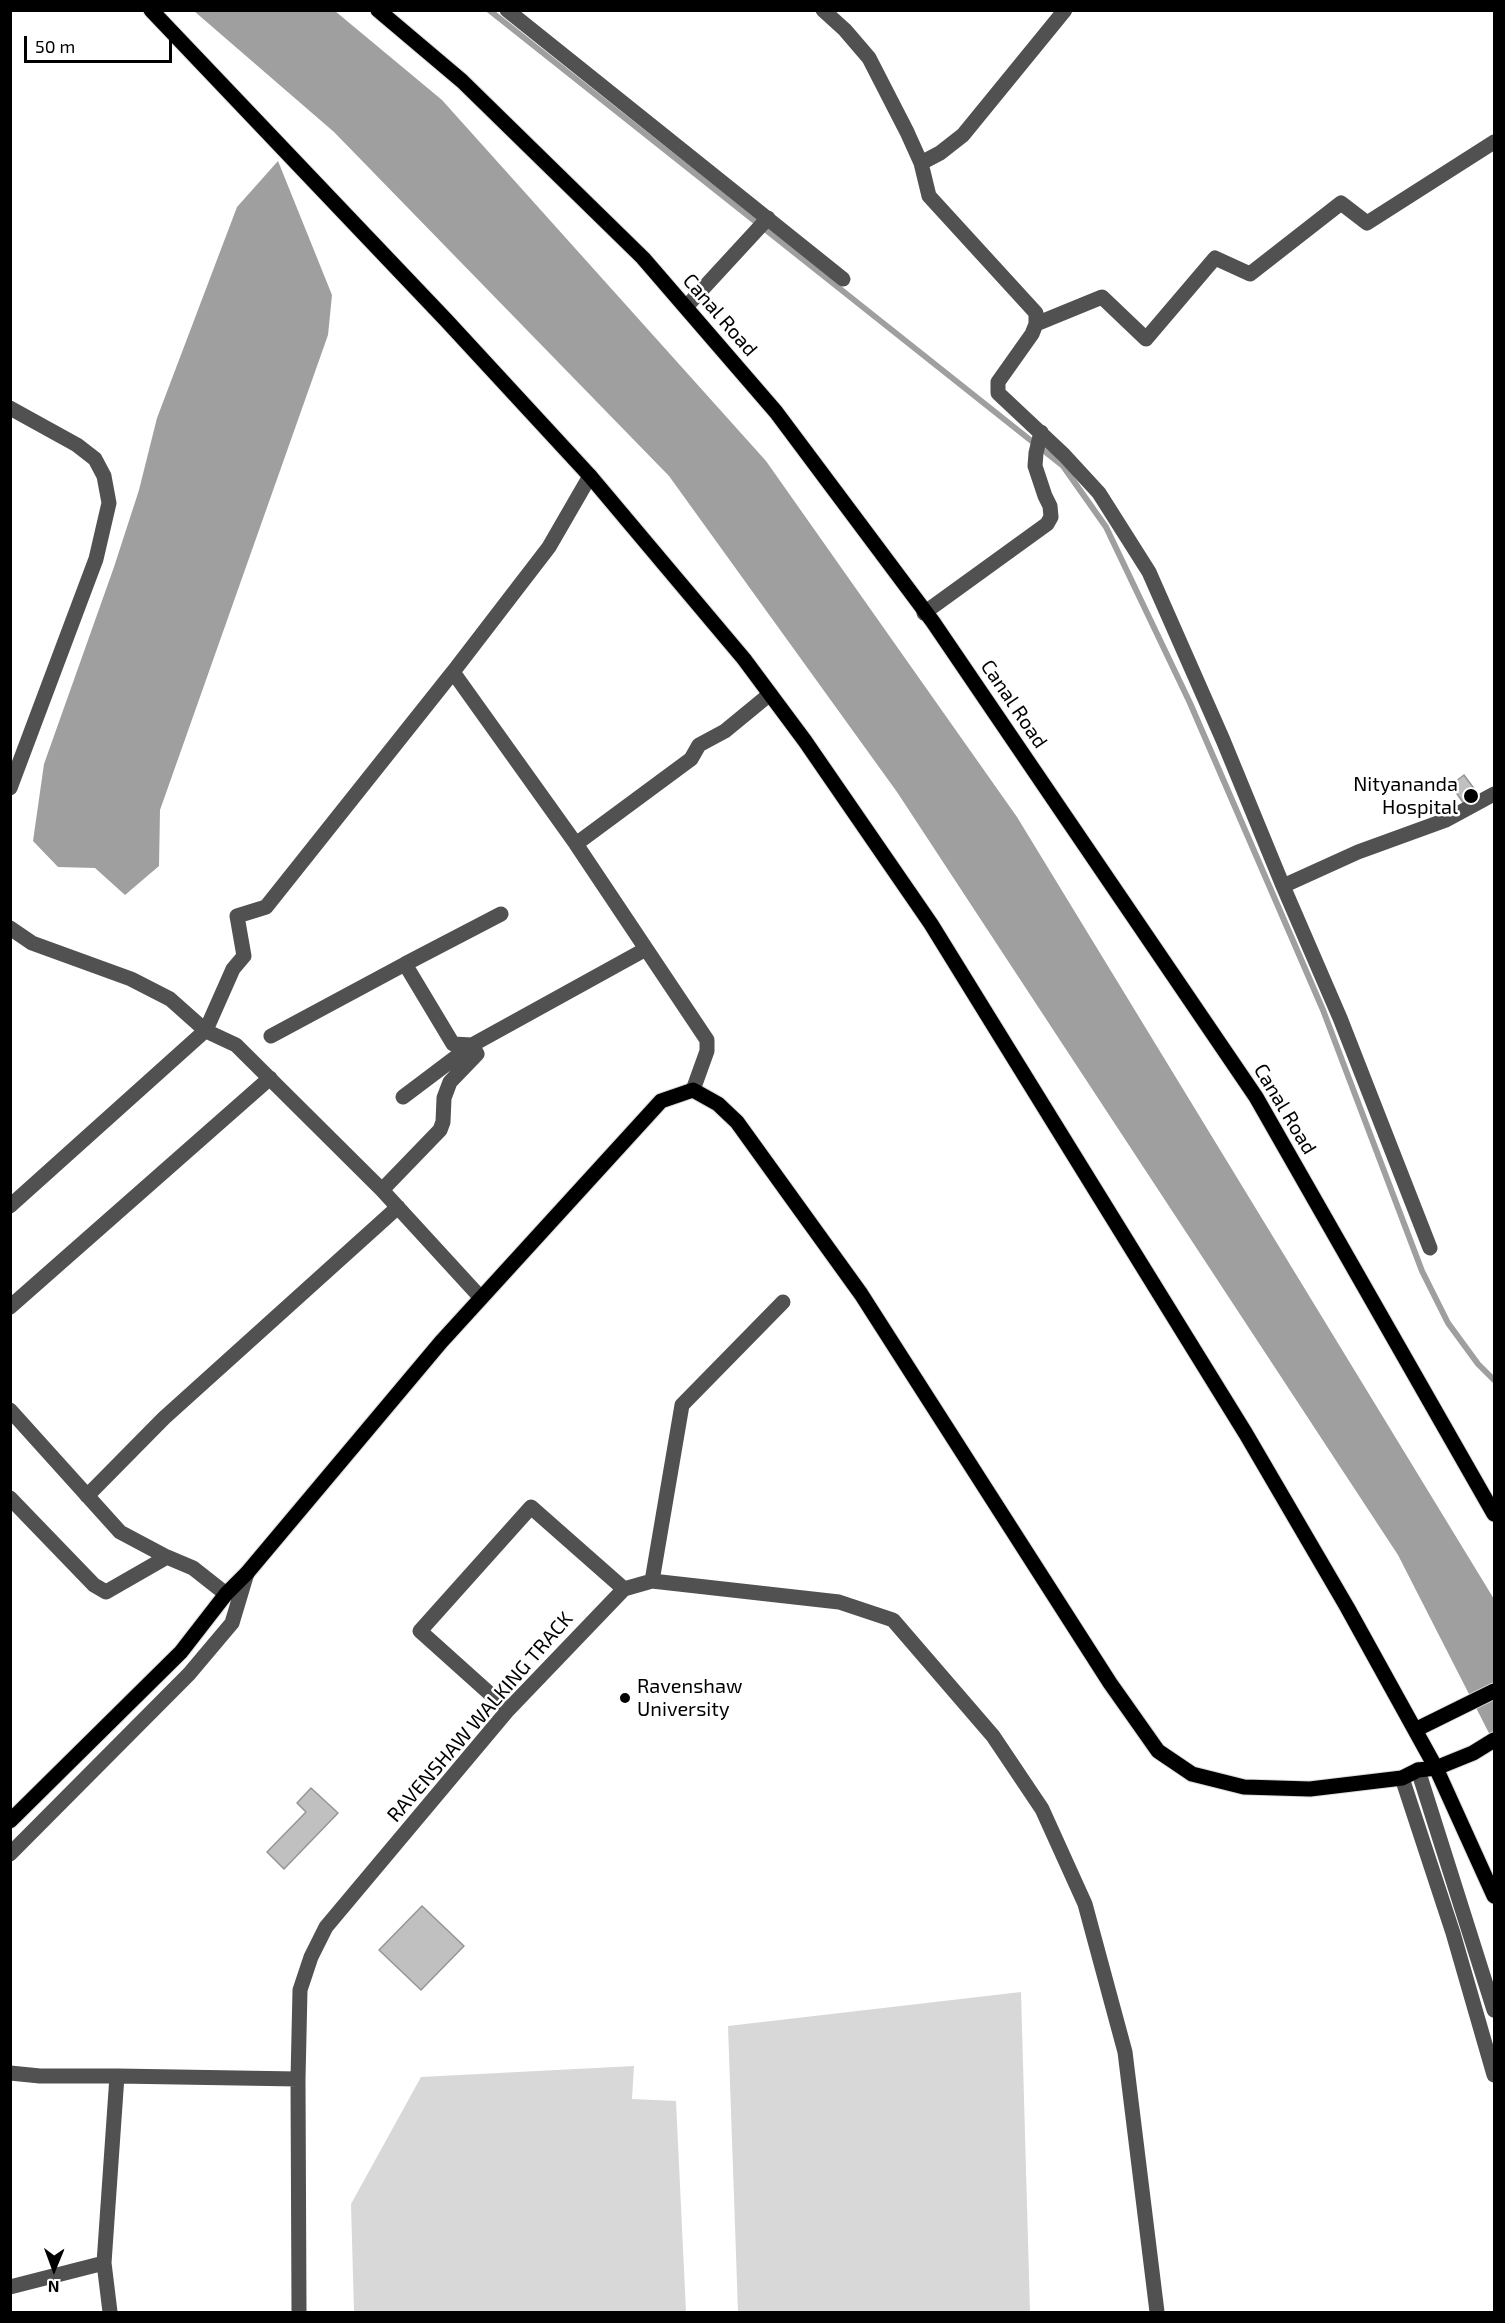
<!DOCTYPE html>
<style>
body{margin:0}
#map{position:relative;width:1505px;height:2323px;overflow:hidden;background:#fff;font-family:"Exo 2",sans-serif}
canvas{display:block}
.frame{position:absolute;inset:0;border:12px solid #000;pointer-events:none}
.north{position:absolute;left:24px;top:2239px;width:60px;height:60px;-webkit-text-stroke:4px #fff;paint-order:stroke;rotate:181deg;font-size:16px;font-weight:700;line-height:24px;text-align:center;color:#000}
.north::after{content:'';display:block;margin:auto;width:21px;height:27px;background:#000;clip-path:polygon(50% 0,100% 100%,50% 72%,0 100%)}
.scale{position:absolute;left:24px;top:36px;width:148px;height:27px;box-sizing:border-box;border:3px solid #000;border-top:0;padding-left:8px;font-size:18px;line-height:21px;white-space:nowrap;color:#000;-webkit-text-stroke:4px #fff;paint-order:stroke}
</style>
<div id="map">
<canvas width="1505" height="2323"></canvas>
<div class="frame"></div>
<div class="north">N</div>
<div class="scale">50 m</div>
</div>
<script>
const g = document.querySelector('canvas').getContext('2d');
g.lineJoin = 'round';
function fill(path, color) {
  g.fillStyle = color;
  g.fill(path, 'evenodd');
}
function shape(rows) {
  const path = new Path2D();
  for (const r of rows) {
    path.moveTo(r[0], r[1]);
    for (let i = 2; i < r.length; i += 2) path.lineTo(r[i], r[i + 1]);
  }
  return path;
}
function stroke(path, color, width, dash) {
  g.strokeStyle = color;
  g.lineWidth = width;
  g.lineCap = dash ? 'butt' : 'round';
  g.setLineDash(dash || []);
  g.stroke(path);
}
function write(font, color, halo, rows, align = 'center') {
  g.font = font + ' "Exo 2",sans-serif';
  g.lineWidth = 5;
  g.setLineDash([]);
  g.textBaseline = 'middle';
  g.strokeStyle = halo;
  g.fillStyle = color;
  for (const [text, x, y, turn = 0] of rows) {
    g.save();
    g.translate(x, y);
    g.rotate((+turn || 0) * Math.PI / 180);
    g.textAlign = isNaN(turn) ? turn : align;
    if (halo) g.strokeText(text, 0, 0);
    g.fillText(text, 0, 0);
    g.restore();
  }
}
fill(shape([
 [1021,1992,1030,2312,738,2312,728,2026],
 [634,2066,632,2099,676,2101,686,2312,354,2312,351,2204,421,2077]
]), '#d8d8d8');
fill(shape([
 [194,11,335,11,442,100,766,461,1017,817,1494,1599,1494,1743,1398,1555,897,792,669,476,334,132],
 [278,161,332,295,328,335,160,810,159,866,125,895,95,868,58,867,33,841,44,764,114,567,139,490,157,418,237,207]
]), '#9f9f9f');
stroke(shape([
 [489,10,1063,466,1106,527,1190,703,1323,1010,1422,1271,1448,1323,1478,1364,1494,1380]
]), '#9f9f9f', 6);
const building = shape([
 [1464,775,1478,794,1464,804,1451,785,1464,775],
 [311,1788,338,1813,284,1869,267,1852,306,1812,297,1803,311,1788],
 [422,1906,464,1946,421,1990,379,1950,422,1906]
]);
fill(building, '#c0c0c0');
stroke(building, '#959595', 1.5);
const major = shape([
 [151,10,446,320,590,476,744,659,805,741,931,924,1246,1434,1347,1607,1436,1768,1494,1896],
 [378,10,462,81,643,258,776,412,933,622,1256,1097,1494,1514],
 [1415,1730,1494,1691],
 [10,1821,181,1652,226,1594,247,1573,441,1342,661,1101,693,1090,718,1104,737,1122,861,1294,1110,1683,1158,1751,1192,1774,1244,1787,1310,1789,1402,1778,1418,1770,1436,1768,1473,1753,1494,1740]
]);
stroke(major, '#dbdbdb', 17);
stroke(shape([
 [507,10,843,279],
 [823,10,845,30,869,58,907,132,921,163,929,196,1036,313,1036,324,1032,334,998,382,998,393,1064,455,1099,493,1149,572,1223,740,1283,886,1340,1018,1430,1248],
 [921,163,940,153,963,135,1065,10],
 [686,307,768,218],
 [1036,324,1102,297,1146,339,1215,258,1250,274,1341,203,1367,223,1494,142],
 [10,408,77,445,95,459,104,476,109,503,96,559,10,788],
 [590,476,549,547,453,672,576,844,707,1040,707,1051,693,1090],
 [924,613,1047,524,1051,517,1050,506,1045,496,1035,466,1036,453,1041,432],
 [576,844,691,759,699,745,725,731,770,694],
 [1283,886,1358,852,1446,820,1494,794],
 [10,928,32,943,131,979,170,999,206,1031,236,1045,382,1190,481,1298],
 [405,964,501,914],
 [271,1036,405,964,453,1044,472,1045,646,949],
 [382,1190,440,1130,443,1122,444,1098,450,1082,477,1054,472,1045,403,1097],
 [10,1206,206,1030,233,969,244,956,237,916,266,907,453,672],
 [10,1307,270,1078],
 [10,1410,120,1532,167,1557,193,1568,226,1594],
 [87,1496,164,1418,398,1207],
 [10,1498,94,1585,106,1592,167,1557],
 [652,1581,682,1405,783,1302],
 [508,1710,420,1631,531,1507,624,1589],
 [1418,1770,1494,2010],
 [1402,1778,1453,1933,1494,2075],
 [10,1854,189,1674,232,1623,247,1573],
 [10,2073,40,2076,117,2076],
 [104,2263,110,2312],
 [10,2287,104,2263,117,2076,298,2079],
 [299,2312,298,2079,300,1990,311,1957,326,1927,508,1710,624,1589,652,1581,839,1602,893,1620,993,1736,1042,1809,1085,1904,1125,2052,1157,2312]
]), '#515151', 15);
stroke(major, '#000', 15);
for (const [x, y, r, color] of [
 [1471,796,8,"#000"],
 [625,1698,6,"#000"]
]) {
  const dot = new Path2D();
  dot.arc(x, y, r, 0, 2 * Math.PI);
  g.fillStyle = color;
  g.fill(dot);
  stroke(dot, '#fff', 2);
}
write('20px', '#000', '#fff', [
 ["Canal Road",720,315,49],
 ["Canal Road",1014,704,56],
 ["Canal Road",1285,1109,59],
 ["RAVENSHAW WALKING TRACK",480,1717,-49]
]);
write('20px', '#000', '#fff', [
 ["Nityananda",1458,784],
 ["Hospital",1458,807],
 ["Ravenshaw",637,1686,"left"],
 ["University",637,1709,"left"]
], 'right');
</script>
